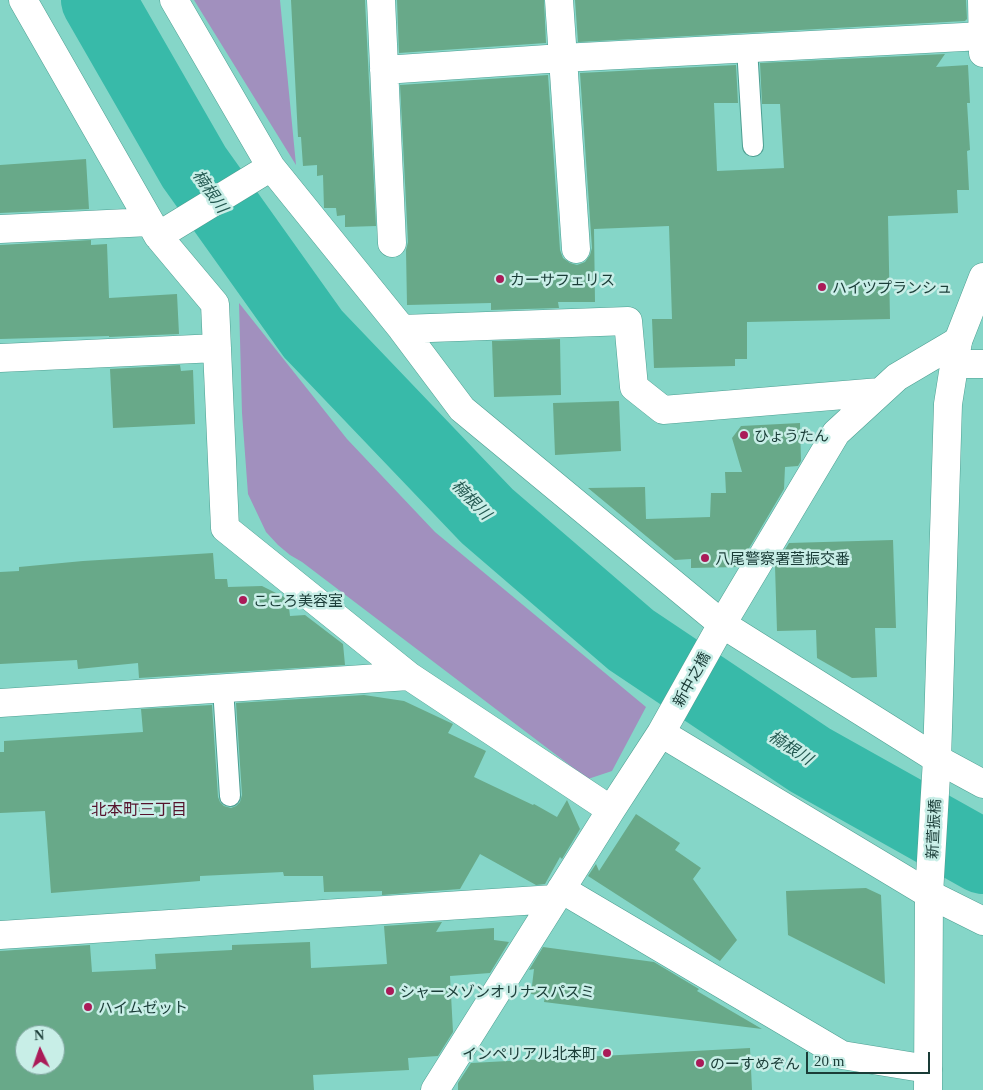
<!DOCTYPE html>
<meta charset="utf-8">
<style>
body{margin:0}
#map{position:relative;width:983px;height:1090px;overflow:hidden;background:#85d6c8;font-family:Georgia,serif}
canvas{display:block}
.north{position:absolute;left:15px;top:1025px;width:50px;height:50px;box-sizing:border-box;background:#c8eee7;border:1px solid #82a7a1;border-radius:50%;rotate:357deg;font-size:14px;font-weight:700;line-height:20px;text-align:center;color:#1a3c37}
.north::after{content:'';display:block;margin:auto;width:18px;height:22px;background:#aa1b58;clip-path:polygon(50% 0,100% 100%,50% 72%,0 100%)}
.scale{position:absolute;left:806px;top:1052px;width:124px;height:22px;box-sizing:border-box;border:2px solid #1a3c37;border-top:0;padding-left:6px;font-size:15px;line-height:18px;white-space:nowrap;color:#1a3c37;-webkit-text-stroke:4px #c8eee7;paint-order:stroke}
</style>
<div id="map">
<canvas width="983" height="1090"></canvas>
<div class="north">N</div>
<div class="scale">20 m</div>
</div>
<script>
const g = document.querySelector('canvas').getContext('2d');
g.lineJoin = 'round';
function fill(path, color) {
  g.fillStyle = color;
  g.fill(path, 'evenodd');
}
function shape(rows) {
  const path = new Path2D();
  for (const r of rows) {
    path.moveTo(r[0], r[1]);
    for (let i = 2; i < r.length; i += 2) path.lineTo(r[i], r[i + 1]);
  }
  return path;
}
function stroke(path, color, width, dash) {
  g.strokeStyle = color;
  g.lineWidth = width;
  g.lineCap = dash ? 'butt' : 'round';
  g.setLineDash(dash || []);
  g.stroke(path);
}
function write(font, color, halo, rows, align = 'center') {
  g.font = font + ' Georgia,"Noto Sans JP",serif';
  g.lineWidth = 5;
  g.setLineDash([]);
  g.textBaseline = 'middle';
  g.strokeStyle = halo;
  g.fillStyle = color;
  for (const [text, x, y, turn = 0] of rows) {
    g.save();
    g.translate(x, y);
    g.rotate((+turn || 0) * Math.PI / 180);
    g.textAlign = isNaN(turn) ? turn : align;
    if (halo) g.strokeText(text, 0, 0);
    g.fillText(text, 0, 0);
    g.restore();
  }
}
fill(shape([
 [194,0,280,0,296,165],
 [239,303,347,439,435,532,646,707,612,771,588,779,302,562,290,555,278,545,266,532,248,494,242,413]
]), '#a190be');
stroke(shape([
 [98,0,194,167,313,334,487,516,631,640,810,760,983,857]
]), '#38baa9', 74);
fill(shape([
 [291,0,365,0,376,226,345,227,345,215,337,216,336,208,324,208,323,175,317,176,317,165,303,166,301,137,298,137],
 [397,0,544,0,546,43,399,53],
 [575,0,966,0,967,19,965,21,578,42],
 [945,54,936,67,968,65,970,103,967,103,970,150,967,151,969,190,957,190,958,213,888,216,890,319,747,322,747,359,735,359,735,366,654,368,652,319,672,319,669,226,594,229,595,302,558,302,559,308,491,310,491,303,407,305,406,250,408,242,400,85,548,75,560,250,563,258,570,263,577,265,585,262,590,255,592,248,580,73,736,65,738,103,714,103,717,171,784,168,780,104,762,104,760,63],
 [86,159,89,209,0,213,0,165],
 [91,240,91,245,107,244,109,298,177,294,179,334,109,337,109,336,0,339,0,245],
 [560,339,561,395,494,397,492,341],
 [180,365,181,371,193,370,195,424,113,428,110,369],
 [619,401,621,451,555,455,553,403],
 [800,423,801,461,798,466,785,467,784,489,738,567,691,568,691,559,675,560,588,488,645,487,646,519,710,517,711,493,726,493,725,472,742,472,732,438,741,426],
 [893,540,896,628,875,628,877,677,852,678,817,658,816,630,777,631,775,566,789,543],
 [213,553,215,579,227,579,228,587,262,586,288,599,290,616,305,615,343,644,345,665,139,678,138,663,78,669,77,660,0,664,0,572,19,571,19,567,83,561],
 [364,695,404,701,453,724,448,733,486,751,474,777,533,805,534,804,557,817,567,800,580,829,562,859,560,857,545,884,536,885,480,854,460,889,382,895,382,891,324,892,323,876,284,876,283,872,200,876,200,881,51,893,45,811,0,813,0,752,4,752,4,741,143,732,141,709,212,705,218,797,220,802,224,806,231,808,236,806,240,802,242,795,236,703],
 [636,814,680,843,675,850,701,868,693,879,737,940,720,961,588,876,596,864,599,871],
 [866,888,881,895,885,984,788,935,786,891],
 [442,922,436,932,494,928,494,940,509,942,490,973,450,976,453,1032,438,1056,408,1058,409,1070,313,1075,314,1090,0,1090,0,951,90,945,92,972,156,969,155,954,232,950,232,945,310,942,311,968,387,964,384,926],
 [25,1035,55,1035,55,1065,25,1065],
 [543,947,654,962,699,989,697,991,762,1029,544,1002,545,996,531,994,534,969,529,970],
 [750,1048,752,1090,458,1090,458,1083,471,1063]
]), '#68a989');
const lane = shape([
 [747,48,753,146],
 [223,688,230,796]
]);
const street = shape([
 [23,0,158,236,215,304,225,528,409,676],
 [174,0,271,167,402,329,462,409,722,624,937,759,983,784],
 [381,0,392,243],
 [559,0,576,249],
 [982,0,983,53],
 [384,70,562,58,983,36],
 [0,229,150,222],
 [158,236,271,167],
 [402,329,628,321,634,387,663,410,880,392],
 [0,358,217,348],
 [954,364,983,364],
 [0,703,409,676,611,810],
 [661,733,929,894,983,921],
 [561,889,842,1055,928,1069],
 [0,935,554,899],
 [435,1090,611,810,661,733,722,624,836,433,897,377,958,341]
]);
const secondary = shape([
 [928,1090,929,894,937,759,948,404,958,341,983,277]
]);
stroke(lane, '#4e9f92', 22);
stroke(street, '#4e9f92', 29);
stroke(secondary, '#4e9f92', 29);
stroke(lane, '#fff', 20);
stroke(street, '#fff', 28);
stroke(secondary, '#fff', 28);
for (const [x, y, r, color] of [
 [500,279,5,"#aa1b58"],
 [822,287,5,"#aa1b58"],
 [744,435,5,"#aa1b58"],
 [705,558,5,"#aa1b58"],
 [243,600,5,"#aa1b58"],
 [390,991,5,"#aa1b58"],
 [88,1007,5,"#aa1b58"],
 [607,1053,5,"#aa1b58"],
 [700,1063,5,"#aa1b58"]
]) {
  const dot = new Path2D();
  dot.arc(x, y, r, 0, 2 * Math.PI);
  g.fillStyle = color;
  g.fill(dot);
  stroke(dot, '#c8eee7', 2);
}
write('15px', '#1a3c37', '#c8eee7', [
 ["カーサフェリス",510,279],
 ["ハイツプランシュ",832,287],
 ["ひょうたん",754,435],
 ["八尾警察署萱振交番",715,558],
 ["こころ美容室",253,600],
 ["シャーメゾンオリナスパスミ",400,991],
 ["ハイムゼット",98,1007],
 ["インペリアル北本町",597,1053,"right"],
 ["のーすめぞん",710,1063]
], 'left');
write('15px', '#1a3c37', '#c8eee7', [
 ["新中之橋",691,679,-61],
 ["新萱振橋",933,829,-87]
]);
write('italic 16px', '#245951', '#c8eee7', [
 ["楠根川",211,191,55],
 ["楠根川",472,499,46],
 ["楠根川",791,747,33]
]);
write('16px', '#56132c', '#c8eee7', [
 ["北本町三丁目",139,809]
]);
</script>
